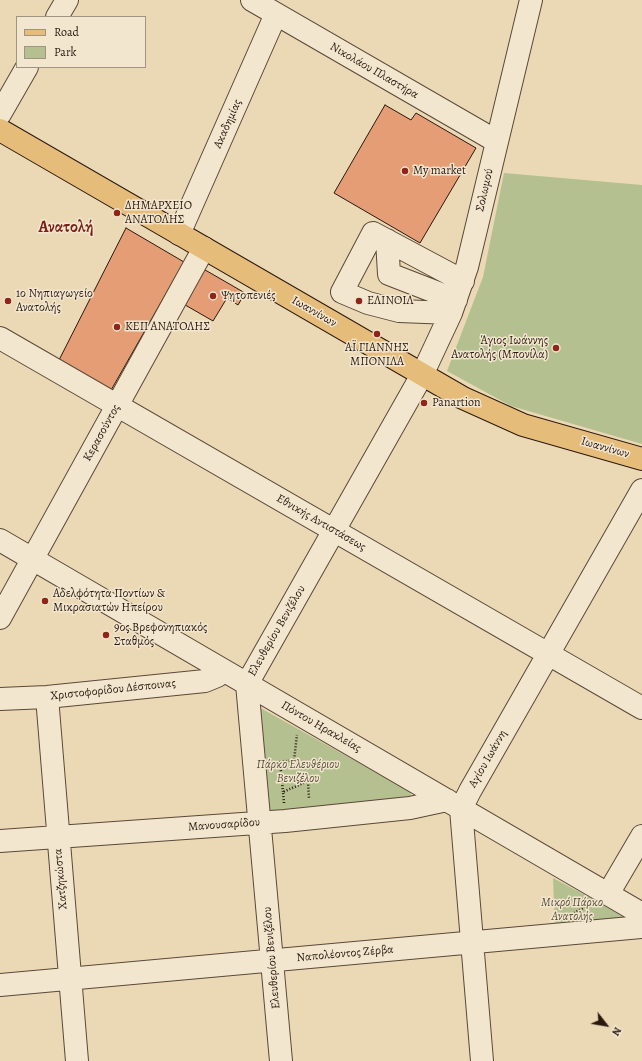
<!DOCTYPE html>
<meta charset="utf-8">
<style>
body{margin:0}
#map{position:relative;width:642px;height:1061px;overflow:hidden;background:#ebd9b5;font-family:Alegreya,serif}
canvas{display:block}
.legend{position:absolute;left:16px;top:16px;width:130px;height:52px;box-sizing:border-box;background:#f2e6cf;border:1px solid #a29482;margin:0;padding:5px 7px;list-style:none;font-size:12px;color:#2a180f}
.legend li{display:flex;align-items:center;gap:8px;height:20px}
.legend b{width:20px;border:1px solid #a29482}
.north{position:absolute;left:586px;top:1005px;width:40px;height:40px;-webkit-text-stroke:3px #f2e6cf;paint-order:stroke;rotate:121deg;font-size:11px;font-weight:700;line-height:16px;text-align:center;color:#2a180f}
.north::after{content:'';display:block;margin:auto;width:14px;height:18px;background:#2a180f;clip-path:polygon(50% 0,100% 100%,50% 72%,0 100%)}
</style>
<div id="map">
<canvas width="642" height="1061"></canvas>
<ul class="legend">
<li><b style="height:5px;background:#e6bc7a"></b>Road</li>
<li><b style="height:11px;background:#b4c090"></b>Park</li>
</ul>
<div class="north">N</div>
</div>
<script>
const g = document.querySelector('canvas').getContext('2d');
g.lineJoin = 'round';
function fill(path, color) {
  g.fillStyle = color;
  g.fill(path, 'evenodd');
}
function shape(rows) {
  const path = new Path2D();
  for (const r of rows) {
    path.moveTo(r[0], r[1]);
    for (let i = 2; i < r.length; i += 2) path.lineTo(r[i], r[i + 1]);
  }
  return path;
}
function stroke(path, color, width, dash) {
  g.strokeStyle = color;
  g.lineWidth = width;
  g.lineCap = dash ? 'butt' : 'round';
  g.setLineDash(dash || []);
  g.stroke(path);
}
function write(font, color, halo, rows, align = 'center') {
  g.font = font + ' Alegreya,serif';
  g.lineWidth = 3;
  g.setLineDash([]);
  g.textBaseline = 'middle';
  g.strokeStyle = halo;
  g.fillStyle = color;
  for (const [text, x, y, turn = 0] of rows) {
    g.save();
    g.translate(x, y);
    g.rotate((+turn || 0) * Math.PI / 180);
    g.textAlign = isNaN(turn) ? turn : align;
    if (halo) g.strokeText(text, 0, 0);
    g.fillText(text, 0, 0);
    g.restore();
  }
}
fill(shape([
 [504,173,642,185,642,444,511,406,447,371,483,277],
 [257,706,409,791,414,800,263,811],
 [553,878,627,917,555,930]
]), '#b4c090');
const building = shape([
 [385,105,411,120,416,113,476,148,420,243,334,193,385,105],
 [126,228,184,262,110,392,58,362,126,228],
 [200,267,245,293,238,305,227,298,213,321,180,302,200,267]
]);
fill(building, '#e49d75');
stroke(building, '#2a180f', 1);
const minor = shape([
 [252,0,496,141],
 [57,17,67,0],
 [0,114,27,67],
 [179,234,276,14],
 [387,240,389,274,456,300],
 [451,313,399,311,368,303,342,292,373,233,463,281],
 [0,338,642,708],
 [0,540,642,914],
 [0,618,204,248],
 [47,697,77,1061],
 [0,699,47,697,205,681,217,676,224,671],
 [0,841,285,821,410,808,447,800],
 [608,894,642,836],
 [0,985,642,927],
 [281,1061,247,684,422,375,451,313,467,267,531,0],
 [482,1061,461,809,470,791,642,490]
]);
const major = shape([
 [0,130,463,398,523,425,642,459]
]);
stroke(minor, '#5a4838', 24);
stroke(major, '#2a180f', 24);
stroke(shape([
 [283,792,280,762,294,760,297,735],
 [284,803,283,792,308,781,309,799],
 [574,913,589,905]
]), '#2a180f', 2.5, [1, 2]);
stroke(minor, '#f2e6cf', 22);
stroke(major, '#e6bc7a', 22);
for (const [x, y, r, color] of [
 [405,171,4,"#8f2418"],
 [117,213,4,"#8f2418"],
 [213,296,4,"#8f2418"],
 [8,301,4,"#8f2418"],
 [359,301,4,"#8f2418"],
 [117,327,4,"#8f2418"],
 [377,334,4,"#8f2418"],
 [556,348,4,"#8f2418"],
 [424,403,4,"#8f2418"],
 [45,601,4,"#8f2418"],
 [106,635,4,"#8f2418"]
]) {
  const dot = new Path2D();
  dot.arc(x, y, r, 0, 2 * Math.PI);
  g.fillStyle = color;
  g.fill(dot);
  stroke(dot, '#f2e6cf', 1.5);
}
write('12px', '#2a180f', '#f2e6cf', [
 ["Νικολάου Πλαστήρα",374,71,30],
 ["Ακαδημίας",228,124,-66],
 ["Σολωμού",485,190,-77],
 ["Ιωαννίνων",314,312,30],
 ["Κερασούντος",102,433,-61],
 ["Ιωαννίνων",605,448,16],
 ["Εθνικής Αντιστάσεως",321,523,30],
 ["Ελευθερίου Βενιζέλου",277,631,-60],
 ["Χριστοφορίδου Δέσποινας",113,690,-6],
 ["Πόντου Ηρακλείας",321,727,30],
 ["Αγίου Ιωάννη",488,759,-60],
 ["Μανουσαρίδου",224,825,-4],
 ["Χατζηκώστα",61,879,-95],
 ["Ναπολέοντος Ζέρβα",345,954,-5],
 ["Ελευθερίου Βενιζέλου",272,958,-95]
]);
write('12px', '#2a180f', '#f2e6cf', [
 ["My market",413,171],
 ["ΔΗΜΑΡΧΕΙΟ",125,206],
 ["ΑΝΑΤΟΛΗΣ",125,220],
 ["1ο Νηπιαγωγείο",16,294],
 ["Ανατολής",16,308],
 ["Ψητοπενιές",221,296],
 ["ΕΛΙΝΟΙΛ",367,301],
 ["ΚΕΠ ΑΝΑΤΟΛΗΣ",125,327],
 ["Άγιος Ιωάννης",548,341,"right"],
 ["Ανατολής (Μπονίλα)",548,355,"right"],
 ["ΑΪ ΓΙΑΝΝΗΣ",377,348,"center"],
 ["ΜΠΟΝΙΛΑ",377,362,"center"],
 ["Panartion",432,403],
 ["Αδελφότητα Ποντίων &",53,594],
 ["Μικρασιατών Ηπείρου",53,608],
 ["9ος Βρεφονηπιακός",114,628],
 ["Σταθμός",114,642]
], 'left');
write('italic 12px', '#534a36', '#f2e6cf', [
 ["Πάρκο Ελευθέριου",298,765],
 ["Βενιζέλου",298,779],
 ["Μικρό Πάρκο",572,903],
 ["Ανατολής",572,917]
]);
write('bold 16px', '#7a1f14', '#f2e6cf', [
 ["Ανατολή",66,228]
]);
</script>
